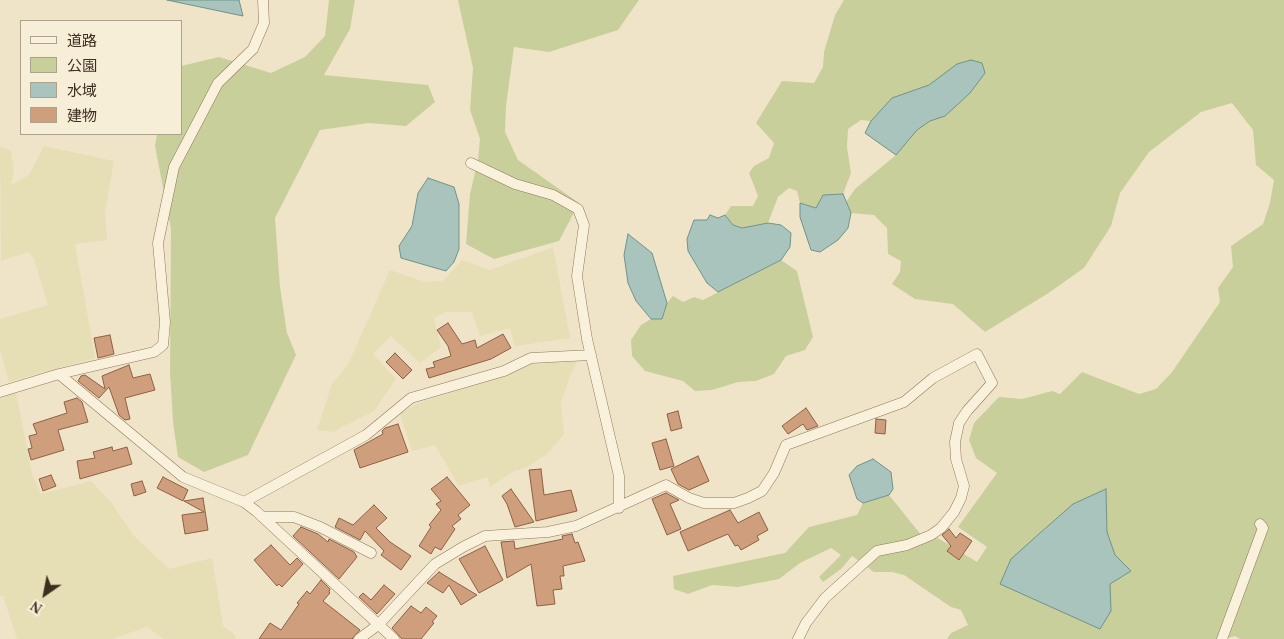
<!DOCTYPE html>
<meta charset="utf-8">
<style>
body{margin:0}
#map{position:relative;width:1284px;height:639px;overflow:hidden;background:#f0e4c8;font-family:"Times New Roman","Noto Sans JP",serif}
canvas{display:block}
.legend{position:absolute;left:20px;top:20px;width:162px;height:115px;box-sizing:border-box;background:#f7eed8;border:1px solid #ada18e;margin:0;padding:6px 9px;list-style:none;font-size:15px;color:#3d2e20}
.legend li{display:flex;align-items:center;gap:10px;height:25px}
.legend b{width:25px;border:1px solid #ada18e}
.north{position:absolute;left:20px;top:569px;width:50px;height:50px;-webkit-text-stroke:4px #f7eed8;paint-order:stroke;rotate:213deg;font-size:14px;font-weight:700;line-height:20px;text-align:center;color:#3d2e20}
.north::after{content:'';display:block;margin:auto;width:18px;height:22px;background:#3d2e20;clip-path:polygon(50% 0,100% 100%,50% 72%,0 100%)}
</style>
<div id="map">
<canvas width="1284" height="639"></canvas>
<ul class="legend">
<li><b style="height:6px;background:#faf1dc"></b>道路</li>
<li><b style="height:14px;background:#c9cf9b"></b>公園</li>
<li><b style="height:14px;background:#a9c4bc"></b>水域</li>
<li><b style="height:14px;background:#cf9f7d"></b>建物</li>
</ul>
<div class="north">N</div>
</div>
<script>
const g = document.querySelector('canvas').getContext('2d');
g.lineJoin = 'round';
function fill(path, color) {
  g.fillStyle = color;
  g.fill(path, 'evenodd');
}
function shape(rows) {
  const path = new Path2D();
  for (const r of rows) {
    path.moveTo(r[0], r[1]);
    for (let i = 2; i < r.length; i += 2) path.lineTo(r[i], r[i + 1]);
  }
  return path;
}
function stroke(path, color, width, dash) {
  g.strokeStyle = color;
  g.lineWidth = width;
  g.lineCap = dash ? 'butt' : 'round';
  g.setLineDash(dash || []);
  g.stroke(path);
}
fill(shape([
 [44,146,114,161,105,213,107,240,75,244,95,358,9,382,0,350,0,319,48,305,34,259,28,252,1,261,0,147,11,151,14,172,11,185,29,175],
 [553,247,570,338,515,346,510,328,480,336,472,312,447,312,434,318,441,347,420,363,391,336,373,354,396,379,374,411,333,432,317,430,332,384,348,365,390,270,425,282,443,281,462,260,490,270],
 [531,361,577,362,571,373,561,403,564,434,547,454,526,468,514,471,490,487,487,477,459,486,435,445,412,451,400,414,418,403,508,374],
 [16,393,32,474,41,494,91,481,110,501,134,536,169,569,212,558,223,626,234,634,236,639,164,639,147,627,112,639,17,639,3,596,0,596,0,398]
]), '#e6deb5');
fill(shape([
 [329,0,355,0,350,29,324,75,428,85,435,102,406,126,369,123,320,130,275,218,280,287,287,333,296,355,248,455,204,472,178,457,173,422,170,372,171,229,155,146,157,134,181,134,181,66,219,57,271,73,305,57,325,36],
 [458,0,639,0,618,30,549,52,514,47,506,106,505,132,518,160,579,203,559,241,494,259,466,244,470,194,478,160,480,139,470,110,473,68],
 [844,0,1284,0,1284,639,1240,639,1235,636,1225,639,947,639,951,633,968,625,961,610,951,607,904,575,892,572,874,572,852,556,841,569,823,582,819,577,841,555,831,548,800,563,779,579,738,587,712,585,688,594,674,589,673,576,785,553,809,527,857,515,863,503,889,495,926,541,938,538,977,562,987,547,958,527,997,473,976,458,969,440,974,423,999,397,1022,399,1052,391,1060,394,1082,372,1139,394,1156,389,1172,372,1220,302,1218,288,1233,267,1231,246,1263,224,1270,203,1274,180,1256,165,1253,130,1232,103,1201,112,1149,152,1120,193,1111,226,1084,268,1047,294,985,332,953,304,915,299,892,284,900,272,901,261,888,254,887,228,874,215,851,213,846,202,855,189,896,155,865,133,870,121,861,120,848,129,847,147,851,173,843,194,823,195,816,208,800,203,797,191,789,188,778,197,768,223,742,228,733,225,725,215,731,206,753,206,758,196,749,173,754,166,769,158,774,143,756,123,782,81,814,83,823,67,824,52,835,15],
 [781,260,797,271,813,337,805,350,786,356,774,374,756,381,738,382,712,390,695,391,683,381,645,371,632,356,631,340,641,325,651,319,662,319,667,303,673,296,683,302,694,297,703,300]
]), '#c9cf9b');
const water = shape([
 [167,0,239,0,243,16,167,0],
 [971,60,982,63,985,73,970,93,945,116,930,121,917,130,896,155,865,133,871,121,892,98,929,85,957,64,971,60],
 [428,178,454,187,459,204,459,249,454,262,446,271,401,258,399,246,412,226,418,193,428,178],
 [843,194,851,213,848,228,838,240,820,252,811,250,800,217,800,203,816,208,823,195,843,194],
 [710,215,718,218,725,215,733,225,742,228,768,223,781,225,791,233,790,247,781,260,718,292,707,283,688,251,687,239,694,220,707,220,710,215],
 [628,234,652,253,667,303,662,319,651,319,636,301,628,283,624,255,628,234],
 [873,459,891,472,893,489,889,495,863,503,857,499,849,475,857,466,873,459],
 [1106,489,1107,532,1115,555,1131,571,1110,584,1111,611,1100,629,1000,584,1011,559,1040,533,1073,504,1106,489]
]);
fill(water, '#a9c4bc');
stroke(water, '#6f938a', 1);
const building = shape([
 [448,323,462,344,475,340,477,348,503,334,511,348,491,359,429,378,426,369,435,367,433,362,451,356,448,346,437,330,448,323],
 [110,335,114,354,98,358,94,338,110,335],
 [395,353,412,370,403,379,386,362,395,353],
 [129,365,133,378,150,374,155,390,125,398,130,419,125,420,119,415,109,387,99,398,78,381,81,376,85,375,105,389,102,376,129,365],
 [77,398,82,402,88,422,58,430,64,450,31,460,28,449,32,448,29,436,37,434,33,424,67,413,64,402,77,398],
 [806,408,818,426,807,430,803,424,788,434,782,426,806,408],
 [678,411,682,428,671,431,667,414,678,411],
 [876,419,886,420,885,434,875,433,876,419],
 [398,424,408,452,360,468,354,450,383,434,382,431,385,428,398,424],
 [666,439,674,466,660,470,652,443,666,439],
 [112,447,113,451,127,447,132,464,80,479,77,461,95,458,93,452,112,447],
 [698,456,709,481,689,490,678,484,671,469,698,456],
 [541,469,544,495,571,490,577,511,536,521,529,470,541,469],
 [51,475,56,486,43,491,39,479,51,475],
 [163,477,188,490,183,501,157,488,163,477],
 [447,477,470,505,458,515,461,519,452,526,455,529,441,550,435,547,431,554,419,546,431,527,429,525,441,510,436,504,441,501,431,489,447,477],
 [142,481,146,492,134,496,131,484,142,481],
 [511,489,534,522,515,527,507,504,502,496,511,489],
 [666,493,679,500,670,504,681,529,667,535,652,499,666,493],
 [203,498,208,530,185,534,182,515,204,512,184,501,203,498],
 [374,505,387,518,376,528,390,542,411,556,401,570,381,555,384,551,365,531,360,540,335,527,339,518,353,525,374,505],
 [730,510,738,523,759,512,768,530,757,536,759,540,741,550,738,545,735,546,728,534,688,551,680,532,730,510],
 [301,527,318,534,328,542,329,539,354,552,357,557,339,579,293,536,301,527],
 [949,529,956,538,960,533,972,541,959,560,947,551,951,546,942,535,949,529],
 [572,534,575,543,578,542,585,561,563,566,564,576,560,576,562,589,553,590,555,604,537,606,531,564,507,578,501,542,514,541,515,549,563,539,562,536,572,534],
 [271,545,290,565,297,558,303,564,282,587,279,584,277,586,254,560,271,545],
 [485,546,503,580,479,593,459,559,485,546],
 [439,572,452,580,477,595,461,605,449,585,443,593,427,583,439,572],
 [321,580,330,589,329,592,330,593,323,601,360,630,352,639,259,639,270,623,281,630,299,604,297,603,307,591,310,594,321,580],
 [384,585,395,594,377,614,359,597,363,593,371,600,384,585],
 [411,606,421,613,426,607,437,616,432,622,434,623,421,639,402,639,392,628,411,606]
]);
fill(building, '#cf9f7d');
stroke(building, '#8d5f41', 1);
const street = shape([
 [471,163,515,184,553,195,578,209,584,225,577,276,587,339,619,476,619,508],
 [59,374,183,477,244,502,256,511,394,639],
 [0,392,59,374,154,352,163,345,165,322,158,243,174,167,218,83,253,49,264,23,263,0],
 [244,502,366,435,411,398,504,371,531,358,591,355],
 [263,517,294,517,320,527,371,553],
 [359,639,378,625,435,564,463,547,485,536,548,532,576,526,666,485,689,498,704,503,734,503,748,498,762,491,774,473,786,445,904,402,933,378,977,354,992,383,967,411,959,423,955,442,956,459,964,486,961,498,954,512,941,528,931,535,907,545,877,551,825,598,806,623,798,639],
 [1222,639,1263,528,1260,524]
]);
stroke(street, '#8d765c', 11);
stroke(street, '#faf1dc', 10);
</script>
